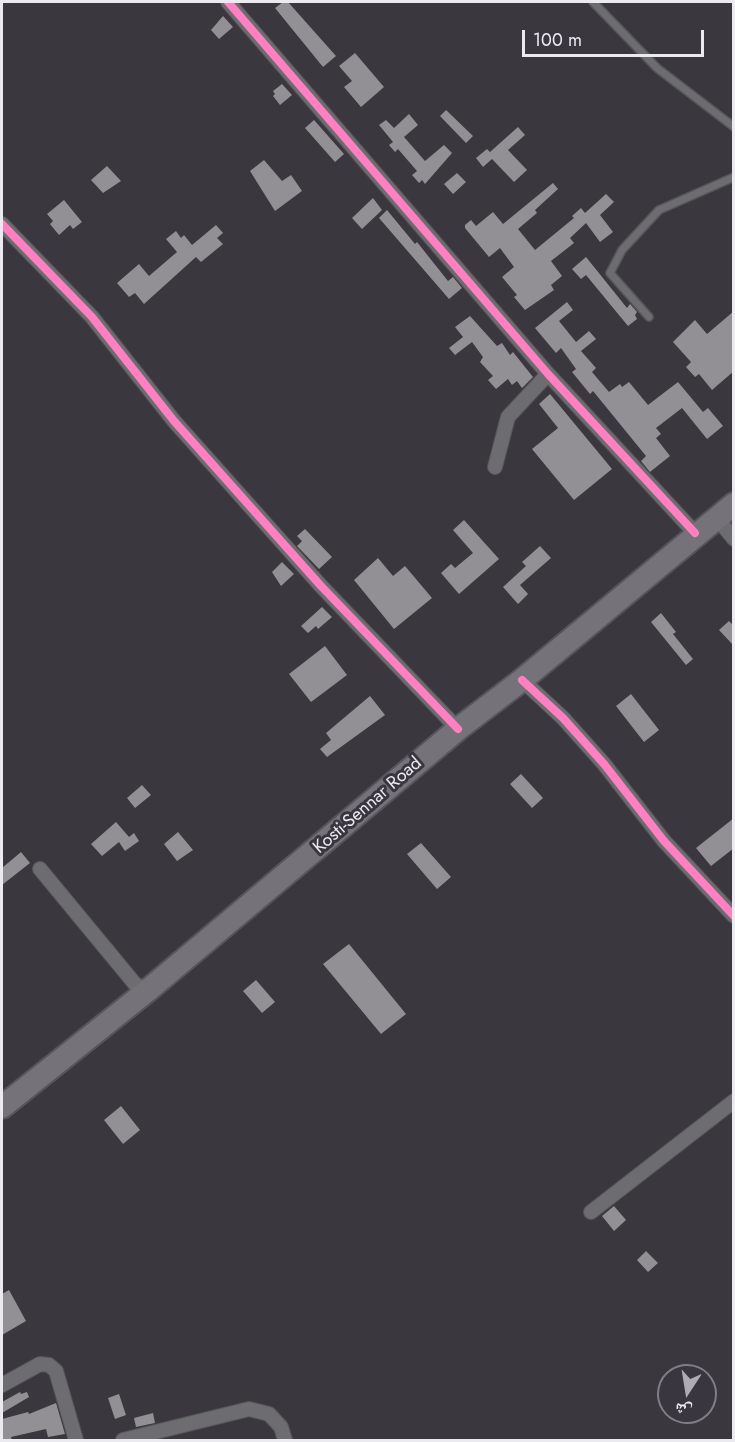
<!DOCTYPE html>
<meta charset="utf-8">
<style>
body{margin:0}
#map{position:relative;width:735px;height:1442px;overflow:hidden;background:#3a383e;font-family:Jost,"Noto Naskh Arabic",sans-serif}
canvas{display:block}
.frame{position:absolute;inset:0;border:3px solid #eceaf1;pointer-events:none}
.north{position:absolute;left:657px;top:1364px;width:60px;height:60px;box-sizing:border-box;background:#393640;border:2px solid #817e87;border-radius:50%;rotate:192deg;font-size:16px;font-weight:700;line-height:24px;text-align:center;color:#eceaf1}
.north::after{content:'';display:block;margin:auto;width:21px;height:27px;background:#aeacb2;clip-path:polygon(50% 0,100% 100%,50% 72%,0 100%)}
.scale{position:absolute;left:522px;top:30px;width:182px;height:27px;box-sizing:border-box;border:3px solid #eceaf1;border-top:0;padding-left:8px;font-size:18px;line-height:21px;white-space:nowrap;color:#eceaf1;-webkit-text-stroke:4px #393640;paint-order:stroke}
</style>
<div id="map">
<canvas width="735" height="1442"></canvas>
<div class="frame"></div>
<div class="north">ش</div>
<div class="scale">100 m</div>
</div>
<script>
const g = document.querySelector('canvas').getContext('2d');
g.lineJoin = 'round';
function fill(path, color) {
  g.fillStyle = color;
  g.fill(path, 'evenodd');
}
function shape(rows) {
  const path = new Path2D();
  for (const r of rows) {
    path.moveTo(r[0], r[1]);
    for (let i = 2; i < r.length; i += 2) path.lineTo(r[i], r[i + 1]);
  }
  return path;
}
function stroke(path, color, width, dash) {
  g.strokeStyle = color;
  g.lineWidth = width;
  g.lineCap = dash ? 'butt' : 'round';
  g.setLineDash(dash || []);
  g.stroke(path);
}
function write(font, color, halo, rows, align = 'center') {
  g.font = font + ' Jost,sans-serif';
  g.lineWidth = 6;
  g.setLineDash([]);
  g.textBaseline = 'middle';
  g.strokeStyle = halo;
  g.fillStyle = color;
  for (const [text, x, y, turn = 0] of rows) {
    g.save();
    g.translate(x, y);
    g.rotate((+turn || 0) * Math.PI / 180);
    g.textAlign = isNaN(turn) ? turn : align;
    if (halo) g.strokeText(text, 0, 0);
    g.fillText(text, 0, 0);
    g.restore();
  }
}
fill(shape([
 [283,2,288,2,336,56,323,67,275,8],
 [223,16,233,27,219,39,211,30],
 [355,53,384,87,361,107,344,87,352,81,339,66],
 [282,84,292,95,280,105,273,96,275,94,273,91],
 [446,110,473,136,466,143,440,116],
 [409,114,418,125,404,137,425,161,444,145,452,153,425,184,422,180,419,183,412,175,417,171,398,149,395,152,389,145,393,142,379,125,386,120,394,128],
 [314,120,344,154,335,162,305,128],
 [518,127,525,135,508,150,527,170,514,182,492,159,483,167,476,158,487,149,490,152],
 [264,160,282,181,291,175,302,191,275,211,250,171],
 [107,166,121,181,103,193,91,180],
 [457,173,466,182,453,194,444,184],
 [553,183,558,189,535,210,537,213,518,229,535,250,574,218,572,216,581,208,585,213,606,194,614,202,600,215,613,232,600,242,586,223,570,238,574,243,551,261,562,276,551,285,554,290,525,310,514,297,517,295,502,277,514,267,500,248,489,257,465,228,465,225,471,220,476,226,493,212,503,224],
 [373,198,382,210,362,229,352,218],
 [64,200,82,222,73,229,70,225,59,235,50,224,53,221,47,214],
 [387,210,415,244,417,242,448,281,453,277,462,288,449,299,379,218],
 [216,225,223,233,217,238,223,244,201,262,196,257,144,304,135,293,129,297,117,283,139,264,149,276,177,252,166,239,176,231,181,238,184,235,192,245],
 [586,257,627,308,630,304,637,312,635,315,637,319,628,326,586,275,581,279,572,269],
 [567,302,573,310,559,321,576,342,589,331,596,339,581,351,596,368,592,372,609,392,620,384,622,387,629,382,648,405,678,382,703,412,708,408,723,426,707,439,682,408,656,428,661,434,656,438,670,456,650,472,641,461,646,456,593,391,590,394,572,372,576,369,561,348,556,353,535,328],
 [734,311,734,371,712,390,699,374,695,377,686,367,691,362,673,342,695,320,707,334],
 [470,316,497,346,502,343,510,355,513,352,533,377,522,388,517,381,512,385,508,379,496,389,488,380,493,376,480,362,483,357,472,342,455,355,449,348,463,337,455,327],
 [550,394,612,469,574,500,532,449,558,428,539,404],
 [464,520,499,559,459,594,441,573,451,564,455,568,473,553,453,530],
 [305,529,332,557,319,569,297,546,302,541,297,536],
 [540,546,551,558,520,585,528,594,518,604,503,587,526,566,522,562],
 [378,558,393,576,405,566,432,598,394,629,354,580],
 [282,562,294,574,281,586,272,572],
 [322,607,332,617,318,629,316,626,308,633,301,626],
 [661,613,676,632,673,634,693,659,686,665,651,622],
 [729,621,734,626,734,646,719,630],
 [325,646,347,675,311,702,289,674],
 [631,694,659,730,644,742,616,706],
 [370,696,385,715,327,757,320,749,331,740,326,733],
 [521,774,543,798,532,808,510,784],
 [142,785,151,795,135,808,127,798],
 [734,818,734,848,711,866,696,848],
 [116,822,129,837,134,833,139,841,125,851,119,842,102,856,91,844],
 [178,832,193,850,177,861,164,844],
 [421,843,451,877,437,889,407,854],
 [21,852,30,863,2,885,2,868],
 [349,944,406,1014,381,1034,323,964],
 [256,980,275,1002,262,1013,243,991],
 [121,1106,140,1130,123,1144,104,1120],
 [614,1206,626,1220,614,1231,602,1216],
 [646,1251,658,1263,648,1272,637,1260],
 [9,1290,26,1321,2,1335,2,1294],
 [20,1392,21,1394,27,1392,29,1397,2,1413,2,1402],
 [119,1394,126,1415,115,1419,108,1398],
 [56,1403,65,1434,48,1437,46,1429,11,1437,12,1440,2,1440,2,1419,28,1412,29,1414],
 [153,1413,155,1423,136,1427,134,1418]
]), '#929095');
const service = shape([
 [593,2,657,68,734,127],
 [649,317,610,273,622,250,659,210,734,177]
]);
const minor = shape([
 [228,2,548,374,695,533],
 [2,224,92,317,174,421,321,586,458,729],
 [495,467,508,417,548,374],
 [716,517,734,539],
 [522,680,563,718,604,764,664,841,734,916],
 [40,869,135,984,147,991],
 [591,1212,734,1101],
 [2,1385,40,1364,49,1365,56,1371,76,1440],
 [123,1440,249,1409,269,1414,281,1427,285,1440]
]);
const trunk = shape([
 [2,1107,147,991,458,729,522,680,734,504]
]);
stroke(service, '#56555a', 10);
stroke(minor, '#56555a', 16);
stroke(trunk, '#56555a', 26);
stroke(service, '#6d6c70', 7);
stroke(minor, '#6d6c70', 14);
stroke(trunk, '#75727a', 22);
stroke(shape([
 [228,2,548,374,695,533],
 [2,224,92,317,174,421,321,586,458,729],
 [522,680,563,718,604,764,664,841,734,916]
]), '#ff80c0', 8);
write('18px', '#eceaf1', '#393640', [
 ["Kosti-Sennar Road",368,806,-41]
]);
</script>
